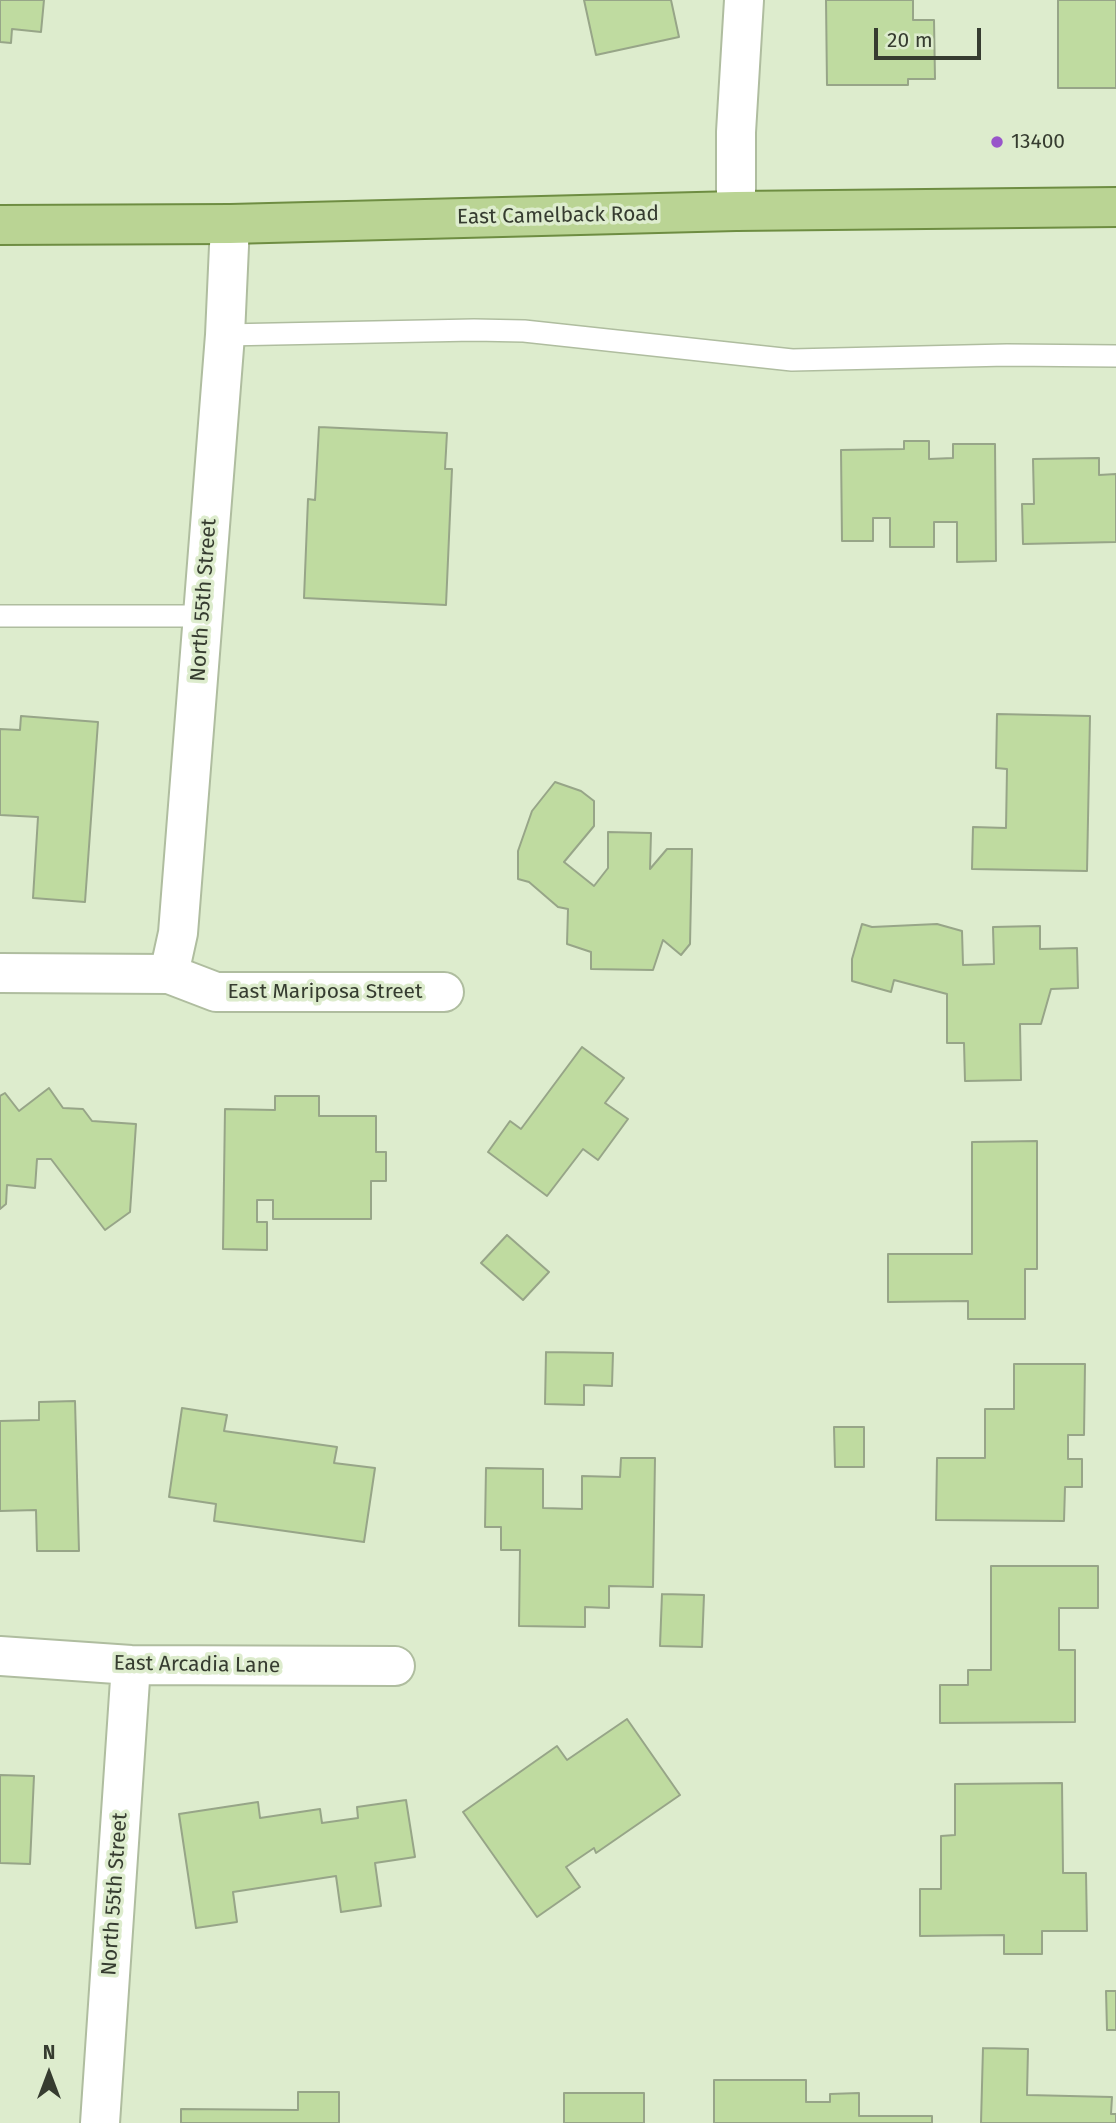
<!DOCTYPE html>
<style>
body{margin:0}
#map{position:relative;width:1116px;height:2123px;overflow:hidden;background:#ddeccd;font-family:"Fira Sans",sans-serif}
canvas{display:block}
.north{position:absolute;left:14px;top:2039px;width:70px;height:70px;-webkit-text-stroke:5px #ddeccd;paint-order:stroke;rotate:0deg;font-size:19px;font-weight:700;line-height:28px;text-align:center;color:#363c30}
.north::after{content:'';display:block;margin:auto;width:24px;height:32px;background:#363c30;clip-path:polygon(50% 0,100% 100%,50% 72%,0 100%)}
.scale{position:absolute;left:874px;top:28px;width:107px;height:32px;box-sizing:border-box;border:4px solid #363c30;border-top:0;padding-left:9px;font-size:21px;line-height:24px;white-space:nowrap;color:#363c30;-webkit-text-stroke:5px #ddeccd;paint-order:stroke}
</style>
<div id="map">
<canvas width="1116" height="2123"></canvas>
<div class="north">N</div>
<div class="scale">20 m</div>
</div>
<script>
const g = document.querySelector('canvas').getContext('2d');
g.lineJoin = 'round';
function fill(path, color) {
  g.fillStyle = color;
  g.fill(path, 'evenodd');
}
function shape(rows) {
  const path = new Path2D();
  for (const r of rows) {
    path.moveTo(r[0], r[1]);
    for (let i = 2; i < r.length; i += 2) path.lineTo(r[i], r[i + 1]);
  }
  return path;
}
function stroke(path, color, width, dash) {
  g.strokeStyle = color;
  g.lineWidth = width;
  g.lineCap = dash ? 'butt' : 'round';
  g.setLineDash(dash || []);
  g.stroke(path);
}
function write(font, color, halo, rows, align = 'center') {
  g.font = font + ' "Fira Sans",sans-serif';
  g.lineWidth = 7;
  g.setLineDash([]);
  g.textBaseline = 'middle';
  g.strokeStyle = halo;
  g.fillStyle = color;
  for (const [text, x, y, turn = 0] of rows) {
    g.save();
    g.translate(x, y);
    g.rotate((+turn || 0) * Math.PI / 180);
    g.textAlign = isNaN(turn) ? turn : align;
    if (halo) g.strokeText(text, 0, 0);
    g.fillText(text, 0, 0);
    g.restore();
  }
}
const building = shape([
 [0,0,44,0,41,32,12,29,11,43,0,42,0,0],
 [584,0,671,0,679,37,596,55,584,0],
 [826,0,913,0,913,20,934,20,935,79,908,79,908,85,827,85,826,0],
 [1058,0,1116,0,1116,88,1058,88,1058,0],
 [319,427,447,433,445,469,452,469,446,605,304,598,308,499,315,500,319,427],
 [904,441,929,441,929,459,953,458,953,444,995,444,996,561,957,562,957,522,934,522,934,547,890,547,890,518,873,518,873,541,842,541,841,450,904,449,904,441],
 [1099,458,1099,475,1116,474,1116,542,1023,544,1022,504,1034,504,1033,459,1099,458],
 [997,714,1090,716,1087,871,972,869,973,827,1006,828,1007,769,996,768,997,714],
 [21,716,98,722,85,902,33,898,38,817,0,815,0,729,20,730,21,716],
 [555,782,581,791,594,801,594,826,564,862,594,886,608,868,608,832,651,833,650,869,667,849,692,849,690,944,681,955,663,940,653,970,591,969,591,952,567,944,568,909,558,907,529,882,518,879,518,851,532,811,555,782],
 [862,924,872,927,937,924,962,931,963,965,994,964,993,927,1040,926,1040,949,1077,948,1078,988,1051,989,1041,1024,1020,1024,1021,1080,965,1081,964,1043,947,1043,947,994,894,980,891,992,852,981,852,959,862,924],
 [582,1047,624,1078,605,1103,628,1119,598,1160,583,1149,547,1196,488,1152,510,1121,521,1129,582,1047],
 [49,1088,63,1108,83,1109,92,1121,136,1124,130,1212,105,1230,51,1159,37,1159,35,1188,7,1185,6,1204,0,1209,0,1096,5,1093,19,1111,49,1088],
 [275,1096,319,1096,319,1116,376,1116,376,1152,386,1152,386,1181,371,1181,371,1219,273,1219,273,1200,257,1200,257,1222,267,1222,267,1250,223,1249,225,1109,275,1110,275,1096],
 [1037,1141,1037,1269,1025,1269,1025,1319,968,1319,968,1301,888,1302,888,1254,972,1254,972,1142,1037,1141],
 [507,1235,549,1272,523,1300,481,1263,507,1235],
 [546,1352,613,1353,612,1386,584,1385,584,1405,545,1404,546,1352],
 [1014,1364,1085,1364,1084,1435,1068,1435,1068,1459,1082,1459,1082,1487,1065,1487,1064,1521,936,1520,937,1458,985,1458,985,1409,1014,1409,1014,1364],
 [75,1401,79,1551,37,1551,36,1510,0,1511,0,1421,39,1420,39,1402,75,1401],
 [182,1408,227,1415,224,1431,337,1447,334,1463,375,1468,364,1542,214,1521,216,1504,169,1497,182,1408],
 [834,1427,864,1427,864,1467,835,1467,834,1427],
 [621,1458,655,1458,653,1587,609,1586,609,1608,585,1607,585,1627,519,1626,520,1550,501,1550,501,1527,485,1527,486,1468,543,1469,543,1508,582,1509,582,1476,620,1477,621,1458],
 [991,1566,1098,1566,1098,1608,1059,1608,1059,1650,1075,1650,1075,1722,940,1723,940,1685,968,1685,968,1670,991,1670,991,1566],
 [662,1594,704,1595,702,1647,660,1646,662,1594],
 [627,1719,680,1795,596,1853,594,1848,566,1867,580,1887,537,1917,463,1812,557,1746,567,1760,627,1719],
 [0,1775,34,1776,30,1864,0,1863,0,1775],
 [1062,1783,1063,1873,1086,1873,1087,1931,1042,1931,1042,1954,1004,1954,1004,1935,920,1936,920,1889,941,1889,941,1836,955,1835,955,1784,1062,1783],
 [406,1800,415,1857,375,1863,381,1906,341,1912,336,1876,233,1892,237,1922,196,1928,179,1814,258,1802,260,1818,320,1809,322,1823,358,1818,357,1807,406,1800],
 [1106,1991,1116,1991,1116,2030,1107,2030,1106,1991],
 [983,2048,1028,2049,1027,2095,1112,2097,1111,2114,1116,2114,1116,2123,981,2123,983,2048],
 [714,2080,806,2080,806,2102,830,2102,830,2094,859,2093,859,2116,932,2116,932,2123,714,2123,714,2080],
 [298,2092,339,2092,339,2123,181,2123,181,2109,298,2110,298,2092],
 [564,2093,644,2093,644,2123,564,2123,564,2093]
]);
fill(building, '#bfdba0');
stroke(building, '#97a588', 2);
const lane = shape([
 [225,335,474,330,524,331,792,360,1007,355,1116,356],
 [0,616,203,616]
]);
const street = shape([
 [736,211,736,132,744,0],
 [0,973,169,974,216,992,444,992],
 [169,974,178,933,225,335,230,224],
 [0,1656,131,1665,395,1666],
 [100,2123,131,1665]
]);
const primary = shape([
 [0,225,230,224,736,211,1116,207]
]);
stroke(lane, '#afbd9f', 24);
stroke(street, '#afbd9f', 42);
stroke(primary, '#6e8d42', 42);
stroke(lane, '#fff', 21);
stroke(street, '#fff', 38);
stroke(primary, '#bad494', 38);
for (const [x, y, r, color] of [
 [997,142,7,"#9855ca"]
]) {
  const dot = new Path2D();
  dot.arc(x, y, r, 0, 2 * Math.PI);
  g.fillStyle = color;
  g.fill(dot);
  stroke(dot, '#ddeccd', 2.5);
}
write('21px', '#363c30', '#ddeccd', [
 ["13400",1011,142]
], 'left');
write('21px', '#363c30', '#ddeccd', [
 ["East Camelback Road",558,216,-1],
 ["North 55th Street",204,600,-86],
 ["East Mariposa Street",325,992],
 ["East Arcadia Lane",197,1665,1],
 ["North 55th Street",115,1894,-86]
]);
</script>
